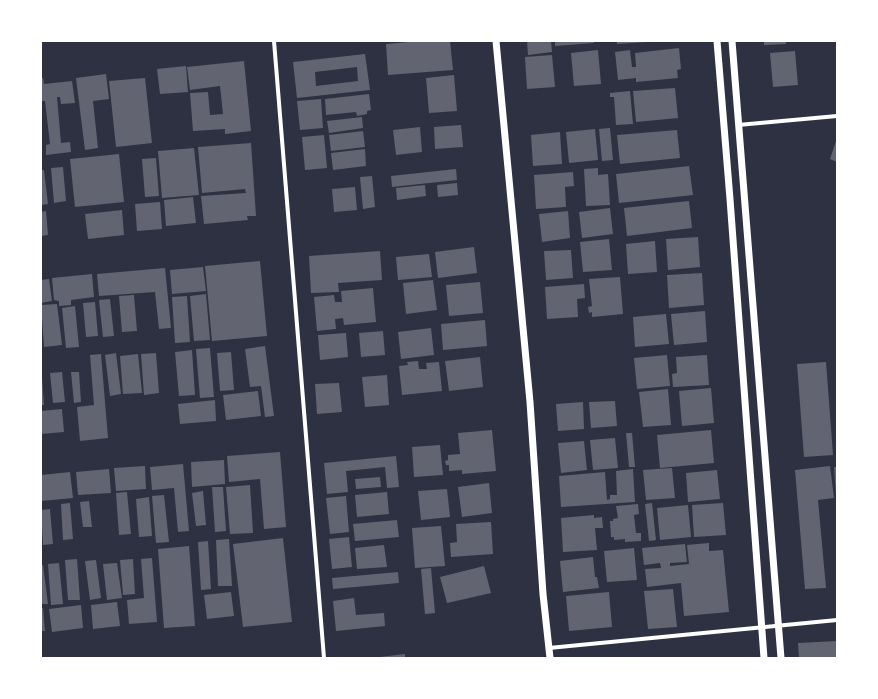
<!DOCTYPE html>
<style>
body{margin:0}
#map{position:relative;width:878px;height:699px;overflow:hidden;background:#2d3142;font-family:"DM Sans",sans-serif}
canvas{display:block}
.frame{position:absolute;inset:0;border:42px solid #fff;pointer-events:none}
</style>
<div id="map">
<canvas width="878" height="699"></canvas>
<div class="frame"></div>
</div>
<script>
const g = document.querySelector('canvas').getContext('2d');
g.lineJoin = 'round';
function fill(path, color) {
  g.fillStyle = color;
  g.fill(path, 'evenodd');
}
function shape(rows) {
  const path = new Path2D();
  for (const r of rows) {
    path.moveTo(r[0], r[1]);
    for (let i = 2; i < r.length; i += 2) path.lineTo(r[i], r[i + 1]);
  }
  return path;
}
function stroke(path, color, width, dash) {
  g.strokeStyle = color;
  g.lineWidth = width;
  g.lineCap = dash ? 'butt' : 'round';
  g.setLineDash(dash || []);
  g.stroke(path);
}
fill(shape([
 [420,41,450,41,453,70,388,75,386,44],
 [527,41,551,41,552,52,528,55],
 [555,41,594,41,594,43,555,46],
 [617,41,647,41,647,42,617,44],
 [764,41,786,41,786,44,764,45],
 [679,48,681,69,677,70,678,78,636,82,636,78,618,80,615,52,630,50,632,67,636,67,635,53],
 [598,50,601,84,574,86,571,53],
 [795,51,798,85,773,87,770,53],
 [365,54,370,90,297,98,293,62],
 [357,67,358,81,316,86,315,72],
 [552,55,555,87,527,89,525,57],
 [244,61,251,131,225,134,225,129,193,131,190,93,208,92,210,115,223,114,220,86,190,90,187,67],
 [186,66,188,92,160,94,157,69],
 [106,74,109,99,93,101,98,148,85,150,76,78],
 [454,75,457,111,429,113,426,78],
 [41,78,43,78,44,84,72,81,75,103,61,104,60,97,57,97,61,143,70,142,71,152,46,155,46,145,50,144,45,101,41,101],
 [145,78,152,143,116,147,109,81],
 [675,88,678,118,636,122,633,91],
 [630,91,633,124,616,125,614,97,610,97,610,93],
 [369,94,371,110,367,111,367,114,357,116,356,112,326,115,325,99],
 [321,99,323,128,300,130,297,101],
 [362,117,363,128,329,133,327,121],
 [461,125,463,147,435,149,434,127],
 [420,127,422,152,396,155,393,130],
 [610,128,613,160,602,161,599,129],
 [595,129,598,160,569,163,566,132],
 [677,130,680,158,620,164,617,135],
 [363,131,365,147,331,151,329,135],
 [560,132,562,164,533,166,531,135],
 [324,135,327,168,305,170,302,137],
 [837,138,837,162,830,159],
 [251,143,256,216,247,216,248,220,204,224,201,196,246,193,245,189,202,193,198,147],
 [194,148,199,195,162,198,158,151],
 [365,149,366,166,333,170,331,153],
 [119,154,124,202,75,207,70,159],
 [156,158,159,196,145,197,142,159],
 [689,166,693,195,619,203,616,174],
 [63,167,66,201,54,203,51,168],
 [598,168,598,175,608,174,610,205,586,206,584,169],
 [456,169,457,180,392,187,391,176],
 [41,170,44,170,48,204,41,205],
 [573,172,574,186,565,187,566,207,536,209,534,175],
 [372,176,375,207,363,209,360,177],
 [457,183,458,195,438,197,437,185],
 [425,185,426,196,397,200,396,188],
 [355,187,357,210,334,212,332,189],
 [193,197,196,223,166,226,164,200],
 [689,201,692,228,627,236,624,208],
 [160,202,162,229,137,231,135,204],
 [610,208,613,234,582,238,579,212],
 [122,210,124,235,88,239,85,214],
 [46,211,48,235,41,236,41,212],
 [568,211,570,238,542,242,539,214],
 [698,237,700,267,668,270,666,239],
 [609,239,612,270,583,272,580,242],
 [655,241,657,272,628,274,626,244],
 [474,247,477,273,438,278,435,252],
 [571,250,573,278,546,280,544,251],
 [380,251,382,280,338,283,339,292,311,293,309,256],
 [429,254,432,277,398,280,396,257],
 [260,261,267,336,212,341,205,266],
 [203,267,206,291,172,294,170,270],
 [165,268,171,328,159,329,155,292,99,296,97,274],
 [702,273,704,305,669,308,667,275],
 [92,274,94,297,71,300,71,305,59,306,59,301,54,300,52,278],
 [620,277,623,314,592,317,592,312,589,313,588,307,592,306,589,279],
 [49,279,52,301,41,303,41,280],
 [433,280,437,310,406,314,403,283],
 [480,282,483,313,449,316,446,285],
 [584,284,585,298,577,299,578,317,547,319,545,287],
 [373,288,376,322,344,325,343,318,335,319,336,329,317,331,314,297,334,295,335,302,342,302,341,291],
 [206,294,210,340,194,341,190,296],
 [134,295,137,331,122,332,119,296],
 [187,296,190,342,175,343,172,297],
 [110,299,114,336,103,337,99,300],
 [95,302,98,336,86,337,83,303],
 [57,304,62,345,44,347,41,305],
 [75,306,79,347,66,348,62,308],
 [705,311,707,342,674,345,671,314],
 [666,314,669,344,635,347,633,317],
 [485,320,487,346,443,350,441,324],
 [431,328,434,355,401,359,398,332],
 [383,331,385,355,361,357,359,333],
 [346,333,348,357,320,360,318,335],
 [265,346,274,416,265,417,261,386,250,387,245,349],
 [210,348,214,397,200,398,196,349],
 [192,350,195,395,179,396,175,352],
 [231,352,234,390,220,391,217,353],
 [116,353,121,394,110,396,105,355],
 [156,353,159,393,144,395,141,354],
 [101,354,108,438,80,441,77,407,94,405,90,355],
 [138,354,142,393,123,394,120,356],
 [667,355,670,386,637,389,634,358],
 [707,355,709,385,673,387,672,374,677,373,676,357],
 [480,357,483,387,449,391,445,361],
 [418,361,419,369,427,369,426,363,439,362,442,391,402,395,399,366,408,365,407,362],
 [826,362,833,455,804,457,797,364],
 [62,372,65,402,53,403,50,373],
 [71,372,79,372,81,402,74,403],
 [387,375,389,405,365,407,362,377],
 [41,378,42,378,44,405,41,405],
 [339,383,342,412,317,414,315,384],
 [711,388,714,423,682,426,679,391],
 [668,389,671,425,643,427,639,392],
 [258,391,261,416,226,420,223,395],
 [215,400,216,421,180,424,178,404],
 [615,401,617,426,591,428,589,402],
 [583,402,584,429,558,431,556,404],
 [62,409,64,432,41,434,41,411],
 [492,430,496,471,462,474,462,470,449,471,449,465,446,465,445,461,448,460,448,455,460,454,458,433],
 [711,430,714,463,660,468,657,435],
 [626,433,632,433,635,467,629,467],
 [615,438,618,468,593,470,590,440],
 [584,441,587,470,561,473,558,443],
 [440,445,443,475,414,477,412,447],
 [280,452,286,527,264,529,260,479,229,482,227,456],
 [396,456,399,487,387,488,385,467,346,471,348,492,327,494,324,463],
 [224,460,225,484,192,487,191,462],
 [183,464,189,531,178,532,174,488,152,490,150,467],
 [145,466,146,489,116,491,114,468],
 [830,466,834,498,818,500,826,588,805,589,795,470],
 [834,467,837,467,837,495,836,495],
 [672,468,675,498,646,500,643,470],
 [109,469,111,493,78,495,76,472],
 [633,469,635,502,561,507,559,476,605,472,607,500,610,499,610,495,617,495,616,471],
 [717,470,720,499,688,502,686,473],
 [70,472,73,498,41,501,41,475],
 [380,477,381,487,356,489,355,479],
 [489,483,492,513,462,517,458,487],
 [250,485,253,533,230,534,226,487],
 [212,487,223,487,226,531,215,532],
 [447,489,450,517,421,520,418,491],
 [203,491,206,525,196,526,192,493],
 [127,492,131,534,119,535,116,493],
 [387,492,389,514,357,517,355,495],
 [164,495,169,542,156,543,152,496],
 [346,496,349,532,330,534,326,498],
 [149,497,152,536,139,537,136,499],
 [89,501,92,527,83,527,80,502],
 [70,503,73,539,63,540,61,504],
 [652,503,656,540,649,541,645,504],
 [723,503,726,535,694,537,692,505],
 [638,504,639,514,634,515,636,533,641,533,641,541,625,542,625,539,614,540,614,537,611,537,610,521,613,521,613,519,618,518,616,506],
 [688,505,691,537,660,540,657,508],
 [50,509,53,544,43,545,41,510],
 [594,515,594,518,602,517,603,528,595,528,597,550,563,552,561,518],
 [397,520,399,537,355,541,353,524],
 [491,522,493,554,451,557,450,543,457,542,456,524],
 [441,526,445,566,415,568,412,528],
 [349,537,352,567,332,569,329,539],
 [283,538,292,622,243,627,233,544],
 [229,539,232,586,218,586,216,540],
 [208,541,211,589,201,590,198,542],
 [709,543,709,551,723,550,729,612,684,616,681,583,647,587,645,569,661,568,660,563,644,565,642,548,685,544,687,562,670,563,670,566,689,564,687,545],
 [384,545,387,567,357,569,355,548],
 [189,546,195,626,164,628,158,549],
 [634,548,637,580,607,582,604,551],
 [593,557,595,577,597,577,599,588,563,592,560,561],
 [152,558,157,622,129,624,127,600,144,598,141,559],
 [77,559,80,600,68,600,65,560],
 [133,559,135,594,123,595,120,560],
 [96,560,101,598,90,600,85,561],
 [59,563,63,604,51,605,48,564],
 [117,563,122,598,107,600,103,564],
 [43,565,48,604,41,604,41,566],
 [484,566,491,593,447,603,440,577],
 [431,568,435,613,425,614,421,569],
 [398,572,399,583,333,589,332,578],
 [673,589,677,627,648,629,644,591],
 [231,592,234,616,207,619,204,595],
 [609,592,612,627,569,631,566,596],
 [354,598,356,615,384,613,385,626,336,631,333,601],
 [117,602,120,626,93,629,91,605],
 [81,605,83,628,52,632,49,609],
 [41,608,43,608,45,631,41,631],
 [837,641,837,658,799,658,798,643],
 [405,654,405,658,380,658,380,657]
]), '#626471');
stroke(shape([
 [274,41,324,658],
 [738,125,837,116],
 [549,648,837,620]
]), '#fff', 4);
stroke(shape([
 [496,41,530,402,543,594,550,658],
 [717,41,730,199,764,658],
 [732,41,781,658]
]), '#fff', 7);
</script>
